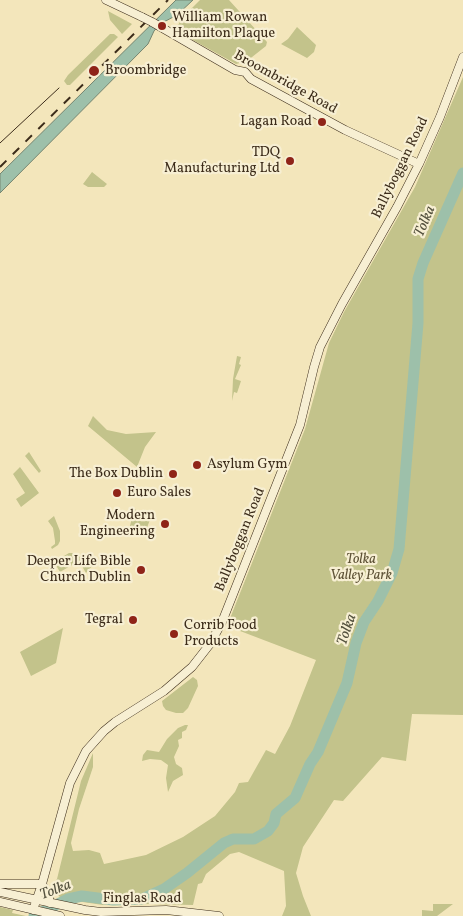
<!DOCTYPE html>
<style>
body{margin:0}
canvas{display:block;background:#f3e6bb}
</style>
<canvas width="463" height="916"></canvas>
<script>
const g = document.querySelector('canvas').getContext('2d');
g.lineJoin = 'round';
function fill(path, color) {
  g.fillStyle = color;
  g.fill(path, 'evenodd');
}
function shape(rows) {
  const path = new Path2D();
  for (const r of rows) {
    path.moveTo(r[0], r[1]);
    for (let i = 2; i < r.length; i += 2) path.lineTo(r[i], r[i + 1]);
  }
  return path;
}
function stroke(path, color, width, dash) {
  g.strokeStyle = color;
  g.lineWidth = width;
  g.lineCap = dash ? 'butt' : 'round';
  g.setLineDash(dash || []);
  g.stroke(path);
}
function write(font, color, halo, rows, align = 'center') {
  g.font = font + ' Vollkorn,serif';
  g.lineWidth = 4.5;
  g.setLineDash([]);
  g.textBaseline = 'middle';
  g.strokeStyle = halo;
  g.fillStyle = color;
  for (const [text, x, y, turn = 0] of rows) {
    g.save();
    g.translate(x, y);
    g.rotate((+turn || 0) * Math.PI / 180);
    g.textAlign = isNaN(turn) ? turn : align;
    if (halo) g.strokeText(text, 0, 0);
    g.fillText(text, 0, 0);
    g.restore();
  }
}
fill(shape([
 [200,0,229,0,267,42,266,46,247,61,236,64,175,30,183,17],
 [108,11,132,24,122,34,110,20],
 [297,27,316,45,314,52,307,58,281,44,288,39],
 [110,34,114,34,118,37,70,85,67,85,64,81,68,75],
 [463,77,463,715,412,714,406,761,382,757,343,801,334,800,303,847,296,873,303,896,311,916,282,916,286,906,284,871,239,852,230,854,206,874,202,883,198,884,193,905,150,904,103,905,62,899,56,893,53,885,57,879,81,781,93,753,93,767,79,809,71,843,73,851,89,850,100,853,104,864,146,855,183,837,215,816,235,792,239,783,248,782,266,750,275,754,290,726,316,660,227,626,305,429,329,343,344,312,415,187],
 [92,172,107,184,104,187,88,187,83,184],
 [237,356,241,357,239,364,241,365,235,379,241,381,237,393,234,392,232,401,233,379],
 [93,416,107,430,126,434,156,432,145,447,137,467,88,426],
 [29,452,41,471,39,473,25,456],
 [20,467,39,493,21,507,16,499,25,493,13,474],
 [134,509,151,517,145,533,130,526],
 [54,516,60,531,60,541,58,545,52,549,51,547,55,544,55,541,53,528,48,521],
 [69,553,75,553,93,565,86,573,79,561,60,572,54,562],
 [63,628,56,663,31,676,20,652],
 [193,677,197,680,198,686,188,708,183,713,176,713,166,710,163,706,162,701],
 [185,725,188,725,186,730,182,732,182,738,178,740,179,746,174,757,176,764,182,768,183,775,173,781,168,792,166,778,168,765,161,760,150,759,142,761,143,755,147,750,159,752,167,739,178,728],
 [433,904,453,904,437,916,422,916,422,910,433,911],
 [0,907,13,910,12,913,26,916,0,916]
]), '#c3c38b');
const water = shape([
 [176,0,193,0,177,15,160,24,154,31,148,44,0,193,0,174,176,0]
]);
fill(water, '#9dc0aa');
stroke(water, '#768570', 1);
stroke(shape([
 [34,916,68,899,82,896,113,900,142,899,164,889,187,873,224,843,233,839,254,839,268,831,274,823,276,814,295,798,310,764,318,752,347,683,356,643,364,622,378,601,392,573,399,549,418,323,418,279,423,263,463,173]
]), '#9dc0aa', 11);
const secondary = shape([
 [106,0,142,17],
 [152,22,235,70,245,72,251,79,345,130,419,164],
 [0,884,42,884],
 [42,884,48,894,50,903],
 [0,892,85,910,101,912,166,910,219,916],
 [0,902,60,916],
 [33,910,42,884,70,783,86,751,104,731,115,722,164,691,192,667,210,644,222,622,300,425,314,367,320,347,342,304,397,207,419,164,440,117,463,57]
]);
stroke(secondary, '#3c2c1a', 9);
stroke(secondary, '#f7efd3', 8);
stroke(shape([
 [0,143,59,88]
]), '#3c2c1a', 1);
stroke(shape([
 [0,167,168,0]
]), '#3c2c1a', 2, [9, 9]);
const secondaryBridge = shape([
 [142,17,152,22]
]);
stroke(secondaryBridge, '#3c2c1a', 9, []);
stroke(secondaryBridge, '#f7efd3', 8);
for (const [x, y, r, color] of [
 [162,26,5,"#8f2418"],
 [94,71,6,"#8f2418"],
 [322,122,5,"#8f2418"],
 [290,161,5,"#8f2418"],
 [197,465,5,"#8f2418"],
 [173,474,5,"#8f2418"],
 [117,493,5,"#8f2418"],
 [165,524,5,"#8f2418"],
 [141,570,5,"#8f2418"],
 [133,620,5,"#8f2418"],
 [174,634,5,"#8f2418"]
]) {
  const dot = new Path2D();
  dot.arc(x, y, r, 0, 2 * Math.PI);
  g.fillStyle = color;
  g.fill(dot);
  stroke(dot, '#f7efd3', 2);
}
write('14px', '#3c2c1a', '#f7efd3', [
 ["William Rowan",172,18,"left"],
 ["Hamilton Plaque",172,34,"left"],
 ["Broombridge",105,71,"left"],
 ["Lagan Road",312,122],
 ["TDQ",280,153],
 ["Manufacturing Ltd",280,169],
 ["Asylum Gym",207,465,"left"],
 ["The Box Dublin",163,474],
 ["Euro Sales",127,493,"left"],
 ["Modern",155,516],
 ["Engineering",155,532],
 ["Deeper Life Bible",131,562],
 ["Church Dublin",131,578],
 ["Tegral",123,620],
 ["Corrib Food",184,626,"left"],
 ["Products",184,642,"left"]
], 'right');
write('14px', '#3c2c1a', '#f7efd3', [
 ["Broombridge Road",285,83,29],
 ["Ballyboggan Road",401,168,-64],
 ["Ballyboggan Road",241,540,-68],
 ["Finglas Road",142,899]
]);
write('italic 14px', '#5e5236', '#f7efd3', [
 ["Tolka",361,560],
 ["Valley Park",361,576]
]);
write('italic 15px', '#54513e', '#f7efd3', [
 ["Tolka",426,222,-67],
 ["Tolka",348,630,-71],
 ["Tolka",56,891,-21]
]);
</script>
